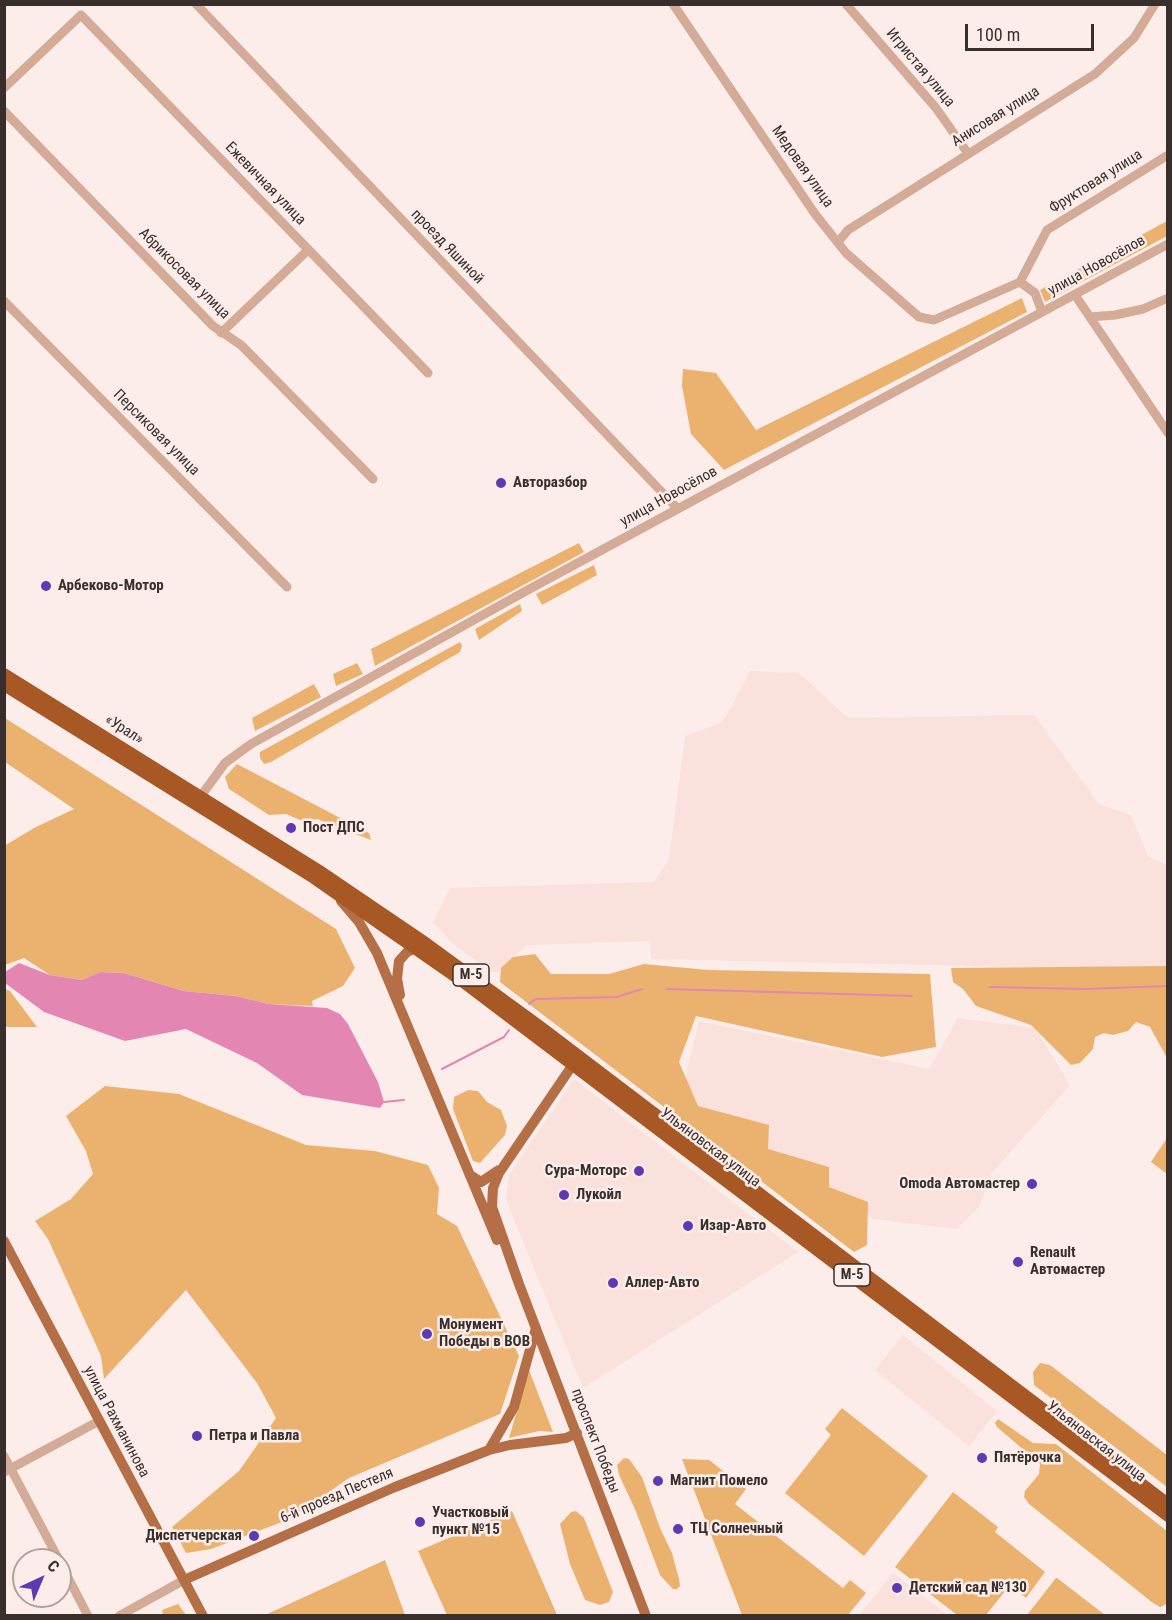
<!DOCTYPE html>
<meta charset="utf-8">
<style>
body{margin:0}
#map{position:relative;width:1172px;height:1620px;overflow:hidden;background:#fcedea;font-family:"Roboto Condensed",sans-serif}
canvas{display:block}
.frame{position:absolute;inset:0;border:6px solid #382f2d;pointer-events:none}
.north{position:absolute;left:12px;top:1548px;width:60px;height:60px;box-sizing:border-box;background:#fcedea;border:2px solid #aea19e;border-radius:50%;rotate:44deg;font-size:16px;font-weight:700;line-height:24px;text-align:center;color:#382f2d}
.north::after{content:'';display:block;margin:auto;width:21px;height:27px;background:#5e39b1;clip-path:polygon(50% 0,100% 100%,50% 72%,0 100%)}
.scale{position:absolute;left:965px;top:24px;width:129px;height:27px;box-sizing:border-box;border:3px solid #382f2d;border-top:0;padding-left:8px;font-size:18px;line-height:21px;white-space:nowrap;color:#382f2d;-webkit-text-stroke:4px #fcedea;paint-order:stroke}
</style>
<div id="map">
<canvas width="1172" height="1620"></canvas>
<div class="frame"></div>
<div class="north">С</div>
<div class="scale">100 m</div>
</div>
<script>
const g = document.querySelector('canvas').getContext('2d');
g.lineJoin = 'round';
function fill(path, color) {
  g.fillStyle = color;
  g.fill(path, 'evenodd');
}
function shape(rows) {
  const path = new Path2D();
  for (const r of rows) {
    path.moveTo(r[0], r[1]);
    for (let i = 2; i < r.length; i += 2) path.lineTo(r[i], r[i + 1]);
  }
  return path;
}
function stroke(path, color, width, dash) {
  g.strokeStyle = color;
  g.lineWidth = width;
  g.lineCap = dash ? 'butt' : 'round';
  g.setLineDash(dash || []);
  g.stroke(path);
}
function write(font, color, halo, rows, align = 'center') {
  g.font = font + ' "Roboto Condensed",sans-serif';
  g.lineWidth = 5;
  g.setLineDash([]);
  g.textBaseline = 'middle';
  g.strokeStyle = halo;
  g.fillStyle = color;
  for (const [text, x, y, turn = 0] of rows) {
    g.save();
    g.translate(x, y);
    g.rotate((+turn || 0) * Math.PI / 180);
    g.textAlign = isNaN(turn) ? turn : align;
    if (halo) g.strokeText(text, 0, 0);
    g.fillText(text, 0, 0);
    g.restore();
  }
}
fill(shape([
 [750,671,799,673,848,718,1034,715,1099,804,1131,815,1148,856,1167,865,1167,970,651,959,650,941,527,945,499,972,491,972,453,944,433,922,450,888,654,882,669,859,685,736,723,722],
 [958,1018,1035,1028,1070,1085,990,1175,990,1180,978,1208,957,1229,873,1219,680,1099,699,1021,929,1069],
 [574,1079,798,1252,583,1388,506,1200,509,1175],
 [903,1335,997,1411,969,1446,875,1370],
 [893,1573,932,1603,947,1615,859,1615]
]), '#fbe1dc');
fill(shape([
 [1167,221,1167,236,1045,302,1040,290],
 [1022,298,1027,312,724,470,691,434,682,386,683,369,716,373,756,430],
 [579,543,584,552,375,666,371,649],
 [594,565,597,575,542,605,536,594],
 [520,604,522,611,479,640,475,629],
 [460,642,462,646,460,652,271,762,264,764,260,758,260,752],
 [357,663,363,674,336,686,333,674],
 [314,684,321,697,255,731,252,718],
 [5,718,336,929,355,968,343,986,312,1001,313,1006,269,1004,236,996,184,991,124,973,100,972,82,980,50,975,24,958,5,965,4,846,34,828,74,809,5,762],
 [237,764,369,833,371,840,317,819,305,822,286,814,269,815,229,789,225,777],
 [535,954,551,974,609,974,644,964,708,970,930,974,936,1047,882,1057,696,1016,679,1062,698,1106,769,1125,768,1149,829,1167,829,1187,868,1202,867,1245,854,1252,500,982,501,968,513,957],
 [1167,966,1167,1058,1150,1027,1136,1022,1128,1031,1113,1035,1104,1033,1095,1037,1093,1049,1080,1063,1071,1065,1031,1025,976,1006,963,989,953,982,951,968],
 [5,989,10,991,37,1027,5,1027],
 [105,1086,179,1094,306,1145,375,1151,428,1165,439,1188,437,1214,457,1226,519,1356,500,1414,349,1478,290,1519,211,1549,186,1553,172,1527,239,1471,276,1418,257,1383,186,1290,104,1379,101,1356,48,1239,35,1221,71,1199,93,1174,86,1151,66,1116],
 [468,1090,478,1091,487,1102,501,1110,507,1126,505,1135,480,1163,473,1161,453,1109,454,1097],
 [1167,1138,1167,1174,1151,1162],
 [1040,1363,1050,1365,1167,1455,1167,1487,1034,1385,1033,1372],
 [529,1370,553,1432,539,1431,509,1438],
 [842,1408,928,1476,864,1556,785,1493,831,1435,825,1429],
 [998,1419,1033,1443,1056,1444,1167,1531,1168,1602,1165,1605,1160,1607,1153,1603,1029,1504,1024,1497,1025,1491,1039,1474,1040,1464,997,1427,995,1423],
 [624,1458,629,1459,642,1477,660,1528,672,1553,679,1579,680,1586,677,1589,673,1589,660,1575,635,1509,619,1475,617,1465],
 [682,1459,709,1460,746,1489,735,1504,843,1588,850,1580,866,1593,848,1615,742,1615],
 [953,1492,998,1527,995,1532,1045,1572,1026,1598,1010,1585,986,1615,957,1615,895,1567],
 [512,1511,557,1615,447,1615,418,1551],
 [576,1511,584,1518,613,1592,609,1602,600,1605,585,1600,570,1564,560,1524,571,1512],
 [385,1560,405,1615,265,1615],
 [1056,1578,1057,1578,1105,1615,1027,1615],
 [178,1604,186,1615,163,1615,162,1610]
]), '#ebb26f');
fill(shape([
 [19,963,50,975,82,980,100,972,124,973,184,991,236,996,269,1004,327,1008,340,1014,348,1024,378,1082,384,1102,380,1108,302,1095,257,1063,186,1029,125,1041,44,1012,5,983,5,972]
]), '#e387b2');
stroke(shape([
 [990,987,1085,989,1168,986],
 [667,989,912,996],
 [529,1004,536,999,617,997,642,989],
 [442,1069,504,1037,509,1030],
 [384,1102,404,1100]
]), '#e387b2', 2);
stroke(shape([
 [196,4,678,509],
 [673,4,815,214,846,253,919,317,934,320,1020,282,1047,230,1168,155],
 [846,4,936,108,967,152],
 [4,88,81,15,428,373],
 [4,111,213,326,241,345,373,479],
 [839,241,848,230,1095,74,1134,38,1155,4],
 [1020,282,1035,293,1042,312],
 [1075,295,1168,433],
 [4,301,287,587],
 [1090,317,1115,315,1143,309,1168,298],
 [221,333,308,250],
 [198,800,225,763,251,744,524,592,1168,244],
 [4,1456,59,1560],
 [4,1472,99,1421],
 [60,1562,88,1616],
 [119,1616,184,1580]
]), '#d3ab96', 9);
stroke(shape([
 [341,901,359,922,377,953,497,1240],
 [400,995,397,979,399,961,407,952,421,946],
 [576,1060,499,1173,493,1188,492,1207,519,1284,646,1616],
 [470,1175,481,1182,499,1170],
 [4,1241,203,1616],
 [489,1450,514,1407,536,1328],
 [184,1580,395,1487,489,1450,510,1445,566,1438,577,1433]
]), '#b46f46', 10);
stroke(shape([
 [4,674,318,870,427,944,542,1028,1168,1504],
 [4,685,314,878,462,981,1168,1516]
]), '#a85824', 12);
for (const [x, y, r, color] of [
 [501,483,6,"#5e39b1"],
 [46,586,6,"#5e39b1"],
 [291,828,6,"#5e39b1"],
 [639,1171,6,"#5e39b1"],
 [1032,1184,6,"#5e39b1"],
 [564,1195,6,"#5e39b1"],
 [688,1226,6,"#5e39b1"],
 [1018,1262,6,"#5e39b1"],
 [613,1283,6,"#5e39b1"],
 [427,1334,6,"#5e39b1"],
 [197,1436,6,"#5e39b1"],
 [982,1458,6,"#5e39b1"],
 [658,1481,6,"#5e39b1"],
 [420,1522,6,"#5e39b1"],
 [678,1529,6,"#5e39b1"],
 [254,1536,6,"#5e39b1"],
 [897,1588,6,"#5e39b1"]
]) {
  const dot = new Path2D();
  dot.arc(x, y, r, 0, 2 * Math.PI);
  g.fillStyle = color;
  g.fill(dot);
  stroke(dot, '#fcedea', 2);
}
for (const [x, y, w] of [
 [471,975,36],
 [852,1275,36]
]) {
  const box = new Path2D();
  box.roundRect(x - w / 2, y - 11, w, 22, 4.5);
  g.fillStyle = '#fcedea';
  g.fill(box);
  stroke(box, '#382f2d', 1.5);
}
write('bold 14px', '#382f2d', null, [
 ["М-5",471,975],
 ["М-5",852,1275]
]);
write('15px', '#382f2d', '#fcedea', [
 ["Игристая улица",920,68,50],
 ["Анисовая улица",996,117,-32],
 ["Медовая улица",802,167,55],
 ["Фруктовая улица",1096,182,-32],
 ["Ежевичная улица",265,184,46],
 ["проезд Яшиной",447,247,46],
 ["улица Новосёлов",1097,266,-29],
 ["Абрикосовая улица",184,274,45],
 ["Персиковая улица",156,433,45],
 ["улица Новосёлов",669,497,-29],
 ["«Урал»",124,730,32],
 ["Ульяновская улица",710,1148,37],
 ["улица Рахманинова",116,1422,62],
 ["проспект Победы",595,1441,69],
 ["Ульяновская улица",1096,1442,38],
 ["6-й проезд Пестеля",337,1496,-23]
]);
write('bold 15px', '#382f2d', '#fcedea', [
 ["Авторазбор",513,483],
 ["Арбеково-Мотор",58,586],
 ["Пост ДПС",303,828],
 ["Сура-Моторс",627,1171,"right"],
 ["Omoda Автомастер",1020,1184,"right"],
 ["Лукойл",576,1195],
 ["Изар-Авто",700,1226],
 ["Renault",1030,1253],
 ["Автомастер",1030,1270],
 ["Аллер-Авто",625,1283],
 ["Монумент",439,1325],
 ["Победы в ВОВ",439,1342],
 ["Петра и Павла",209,1436],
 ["Пятёрочка",994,1458],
 ["Магнит Помело",670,1481],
 ["Участковый",432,1513],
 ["пункт №15",432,1530],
 ["ТЦ Солнечный",690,1529],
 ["Диспетчерская",242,1536,"right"],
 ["Детский сад №130",909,1588]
], 'left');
</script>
